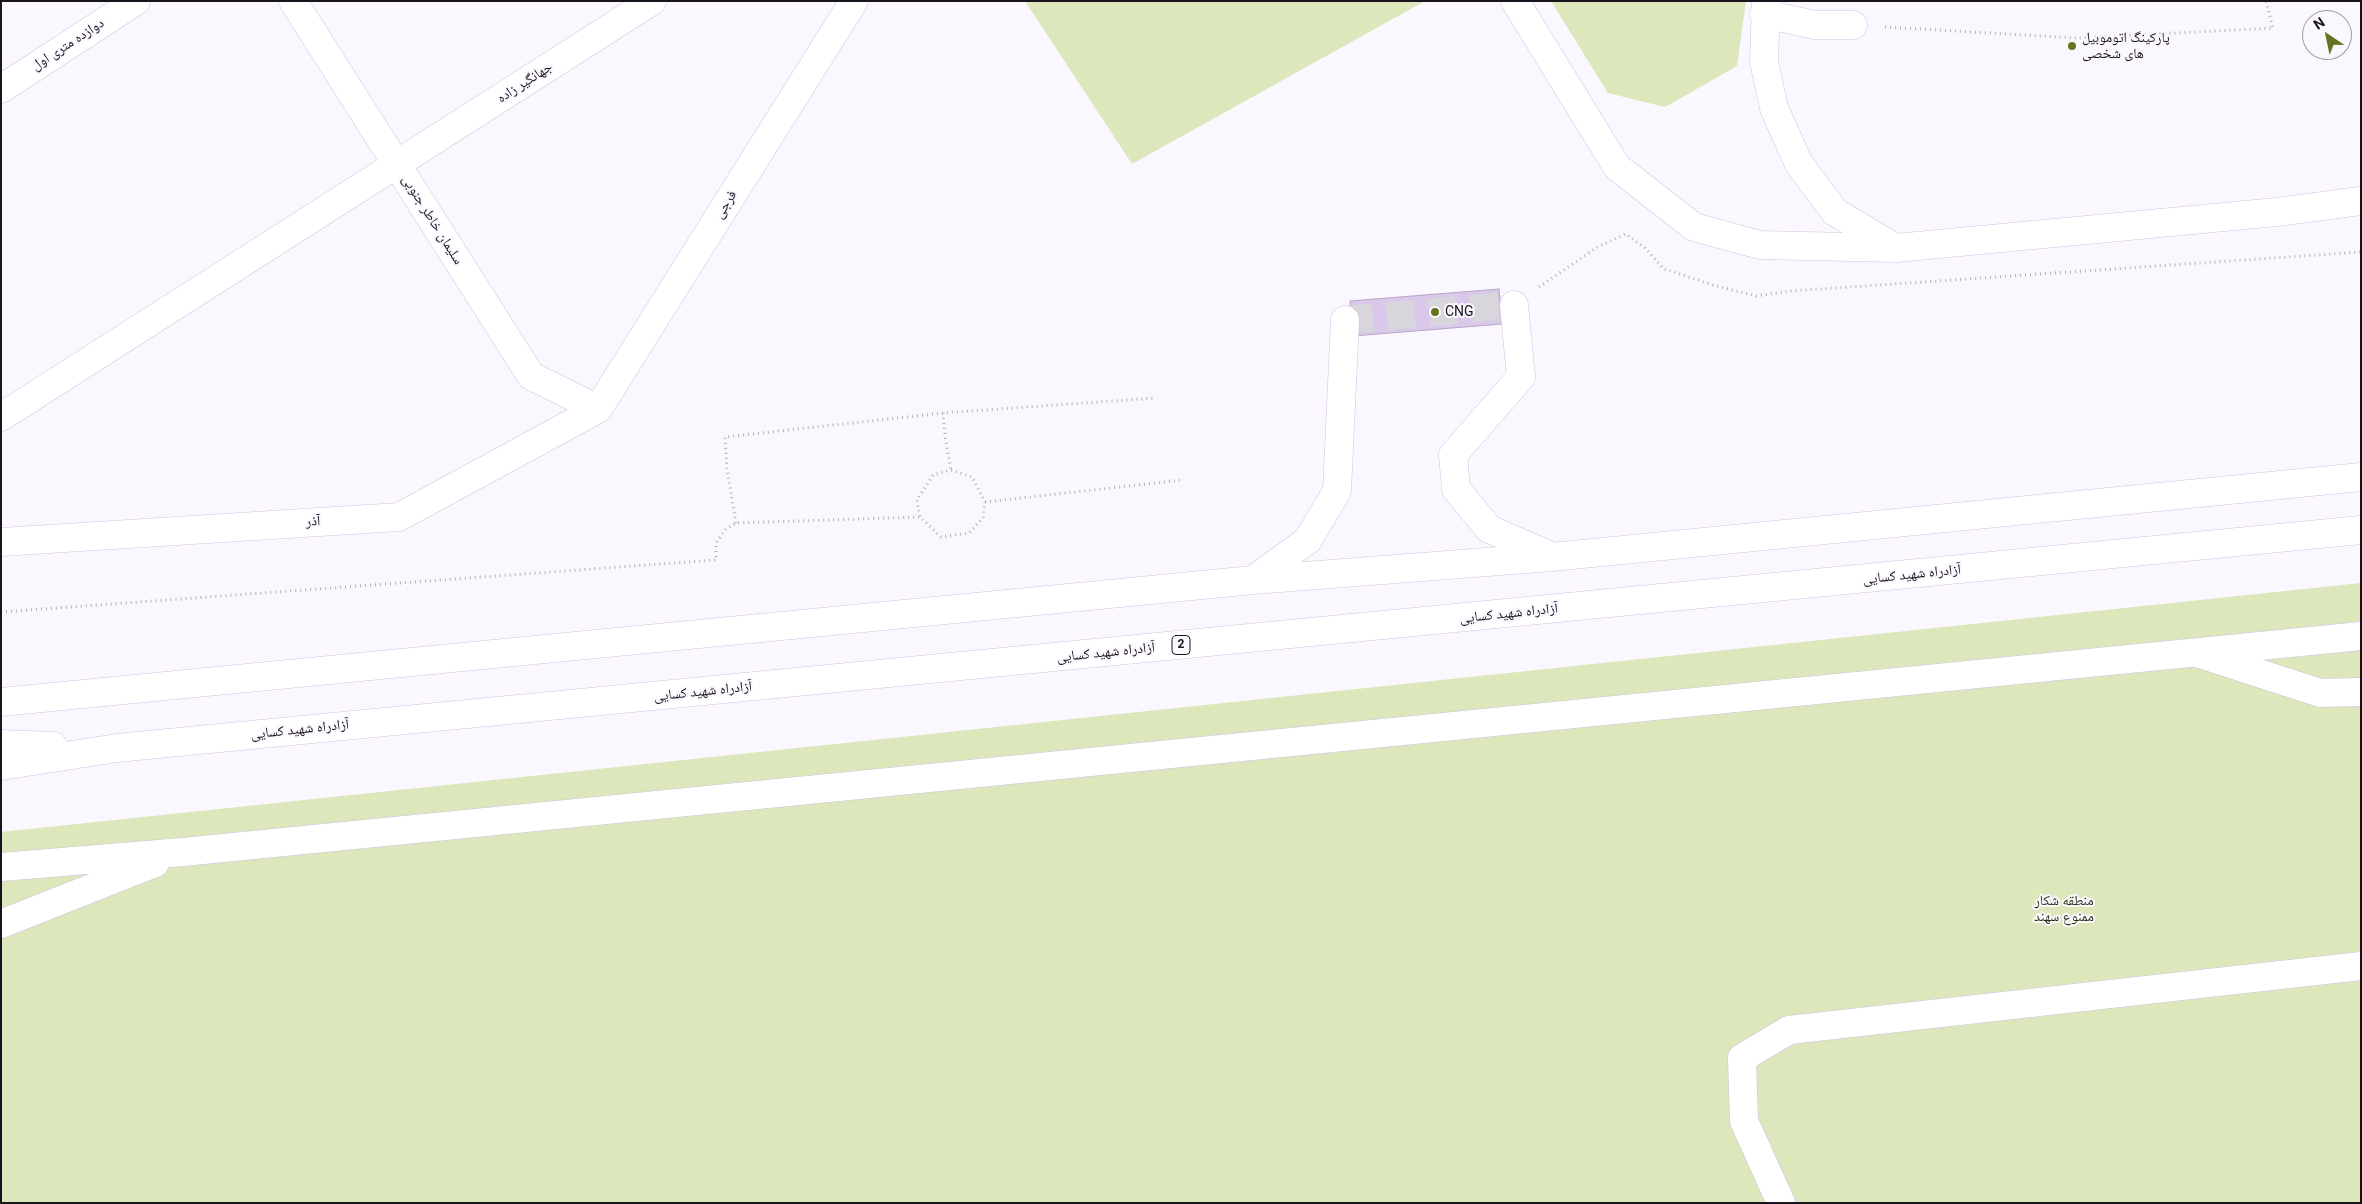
<!DOCTYPE html>
<meta charset="utf-8">
<style>
body{margin:0}
#map{position:relative;width:2362px;height:1204px;overflow:hidden;background:#fbf7fe;font-family:Roboto,sans-serif}
canvas{display:block}
.frame{position:absolute;inset:0;border:2px solid #19131e;pointer-events:none}
.north{position:absolute;left:2302px;top:10px;width:50px;height:50px;box-sizing:border-box;background:#fbf7fe;border:1px solid #a19ca4;border-radius:50%;rotate:326deg;font-size:14px;font-weight:700;line-height:20px;text-align:center;color:#19131e}
.north::after{content:'';display:block;margin:auto;width:18px;height:22px;background:#66731f;clip-path:polygon(50% 0,100% 100%,50% 72%,0 100%)}
</style>
<div id="map">
<canvas width="2362" height="1204"></canvas>
<div class="frame"></div>
<div class="north">N</div>
</div>
<script>
const g = document.querySelector('canvas').getContext('2d');
g.lineJoin = 'round';
function fill(path, color) {
  g.fillStyle = color;
  g.fill(path, 'evenodd');
}
function shape(rows) {
  const path = new Path2D();
  for (const r of rows) {
    path.moveTo(r[0], r[1]);
    for (let i = 2; i < r.length; i += 2) path.lineTo(r[i], r[i + 1]);
  }
  return path;
}
function stroke(path, color, width, dash) {
  g.strokeStyle = color;
  g.lineWidth = width;
  g.lineCap = dash ? 'butt' : 'round';
  g.setLineDash(dash || []);
  g.stroke(path);
}
function write(font, color, halo, rows, align = 'center') {
  g.font = font + ' Roboto,"Noto Naskh Arabic",sans-serif';
  g.lineWidth = 4;
  g.setLineDash([]);
  g.textBaseline = 'middle';
  g.strokeStyle = halo;
  g.fillStyle = color;
  for (const [text, x, y, turn = 0] of rows) {
    g.save();
    g.translate(x, y);
    g.rotate((+turn || 0) * Math.PI / 180);
    g.textAlign = isNaN(turn) ? turn : align;
    if (halo) g.strokeText(text, 0, 0);
    g.fillText(text, 0, 0);
    g.restore();
  }
}
fill(shape([
 [1025,1,1425,1,1132,164],
 [1551,1,1746,1,1737,66,1665,107,1608,93],
 [2361,583,2361,1203,1,1203,1,832]
]), '#dce7bb');
const building = shape([
 [1499,289,1502,324,1353,336,1350,301,1499,289]
]);
fill(building, '#d9c8e9');
stroke(building, '#b6a5c6', 1);
stroke(shape([
 [1345,320,1514,305]
]), '#d9d5dc', 28, [28, 14]);
const minor = shape([
 [293,1,531,376,598,409],
 [1515,1,1617,167,1694,227,1760,245,1896,248,2277,212,2361,201],
 [1766,1,1764,62,1774,108,1799,164,1835,212,1894,247],
 [1764,14,1815,25,1853,25],
 [1,89,136,1],
 [1514,305,1521,377,1453,455,1456,489,1489,529,1549,555],
 [1,417,652,1],
 [1,542,399,517,598,409,854,1],
 [1253,580,1308,540,1337,491,1345,320],
 [2197,653,2320,693,2361,692],
 [1,702,1253,580,1552,557,2361,477],
 [1781,1203,1744,1121,1742,1058,1789,1030,2361,966]
]);
const highway = shape([
 [1,744,53,746],
 [1,766,117,748,2361,530],
 [1,867,183,852,2361,636],
 [1,924,155,863]
]);
stroke(minor, '#d2c1e2', 29);
stroke(highway, '#d2c1e2', 29);
stroke(shape([
 [1885,27,2077,38,2273,28,2266,1],
 [1539,287,1599,246,1626,234,1645,248,1664,269,1713,285,1756,296,1791,291,2361,252],
 [943,413,945,436,951,470],
 [951,470,972,477,985,502,983,518,969,533,941,537,920,517,917,500,933,475,951,470],
 [985,502,1182,480],
 [736,523,727,469,725,437,943,413,1155,398],
 [1,612,716,560,716,543,726,529,736,523,920,517]
]), '#b4b0b8', 3, [1, 4]);
stroke(minor, '#fff', 28);
stroke(highway, '#fff', 28);
for (const [x, y, r, color] of [
 [2072,46,5,"#66731f"],
 [1435,312,5,"#66731f"]
]) {
  const dot = new Path2D();
  dot.arc(x, y, r, 0, 2 * Math.PI);
  g.fillStyle = color;
  g.fill(dot);
  stroke(dot, '#fbf7fe', 2);
}
for (const [x, y, w] of [
 [1181,645,18]
]) {
  const box = new Path2D();
  box.roundRect(x - w / 2, y - 9.5, w, 19, 4);
  g.fillStyle = '#fbf7fe';
  g.fill(box);
  stroke(box, '#19131e', 1);
}
write('bold 12px', '#19131e', null, [
 ["2",1181,645]
]);
write('14px', '#19131e', '#fbf7fe', [
 ["پارکینگ اتوموبیل",2082,38],
 ["های شخصی",2082,54],
 ["CNG",1445,312]
], 'left');
write('14px', '#19131e', '#fbf7fe', [
 ["دوازده متری اول",68,45,-33],
 ["جهانگیر زاده",525,83,-33],
 ["فرجی",726,205,-58],
 ["سلیمان خاطر جنوبی",432,220,58],
 ["آذر",313,522,-4],
 ["آزادراه شهید کسایی",1912,575,-6],
 ["آزادراه شهید کسایی",1509,614,-6],
 ["آزادراه شهید کسایی",1106,653,-6],
 ["آزادراه شهید کسایی",703,692,-6],
 ["آزادراه شهید کسایی",300,730,-6]
]);
write('14px', '#282d0f', '#fbf7fe', [
 ["منطقه شکار",2064,901],
 ["ممنوع سهند",2064,917]
]);
</script>
